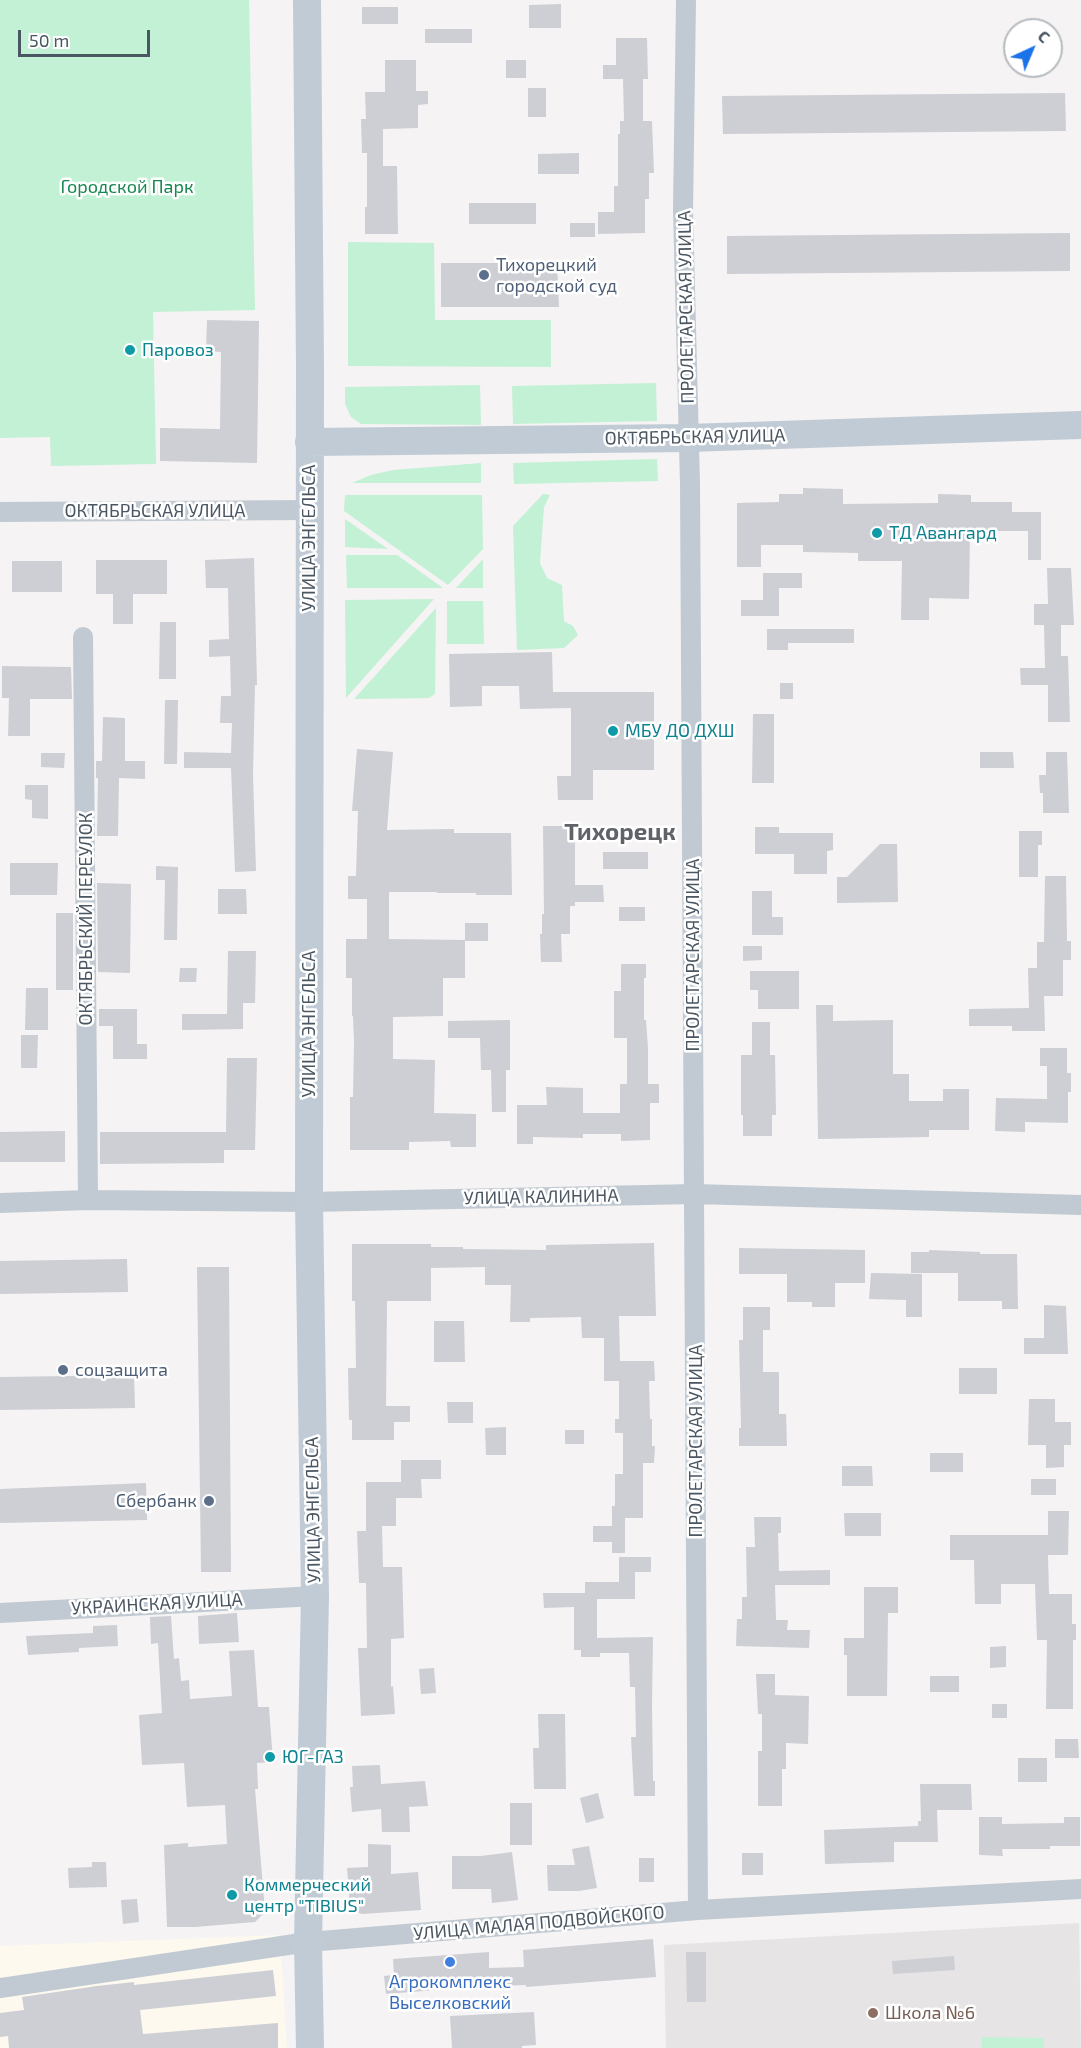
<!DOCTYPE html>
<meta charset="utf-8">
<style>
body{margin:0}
#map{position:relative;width:1081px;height:2048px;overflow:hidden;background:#f5f3f3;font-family:"Exo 2",sans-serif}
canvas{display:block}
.north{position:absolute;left:1003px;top:18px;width:60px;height:60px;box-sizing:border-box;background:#fff;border:2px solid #b7bbc0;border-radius:50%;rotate:44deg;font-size:16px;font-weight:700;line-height:24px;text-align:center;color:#4a5661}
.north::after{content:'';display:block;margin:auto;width:21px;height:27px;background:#1a73e8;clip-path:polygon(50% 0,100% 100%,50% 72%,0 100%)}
.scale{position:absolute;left:18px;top:30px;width:132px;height:27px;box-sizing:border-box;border:3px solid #4a5661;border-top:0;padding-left:8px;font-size:18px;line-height:21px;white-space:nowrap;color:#4a5661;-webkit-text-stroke:4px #fff;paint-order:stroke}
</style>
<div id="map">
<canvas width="1081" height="2048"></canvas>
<div class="north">С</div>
<div class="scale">50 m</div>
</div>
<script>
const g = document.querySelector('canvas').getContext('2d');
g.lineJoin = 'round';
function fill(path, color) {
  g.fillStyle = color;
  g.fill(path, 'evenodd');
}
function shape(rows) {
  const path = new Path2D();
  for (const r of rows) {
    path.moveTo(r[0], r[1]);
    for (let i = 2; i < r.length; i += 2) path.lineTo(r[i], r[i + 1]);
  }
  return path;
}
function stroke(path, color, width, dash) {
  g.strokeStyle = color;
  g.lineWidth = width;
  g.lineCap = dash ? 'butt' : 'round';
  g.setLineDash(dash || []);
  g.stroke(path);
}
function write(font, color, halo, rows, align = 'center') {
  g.font = font + ' "Exo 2",sans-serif';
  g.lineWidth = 5;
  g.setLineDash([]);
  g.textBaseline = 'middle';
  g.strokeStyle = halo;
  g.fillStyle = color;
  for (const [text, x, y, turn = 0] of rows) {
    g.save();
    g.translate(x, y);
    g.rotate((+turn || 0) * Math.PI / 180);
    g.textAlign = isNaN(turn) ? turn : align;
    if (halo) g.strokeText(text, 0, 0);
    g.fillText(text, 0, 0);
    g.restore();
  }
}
fill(shape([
 [280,1935,287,2048,0,2048,0,1946]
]), '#fdf9ef');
fill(shape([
 [1079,1923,1081,2048,666,2048,664,1945]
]), '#e6e4e5');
fill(shape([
 [0,0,249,0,255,310,153,312,156,464,51,466,50,437,0,438],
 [348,242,434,243,435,320,551,320,551,367,348,366],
 [656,383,657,421,513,424,512,386],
 [480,385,481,425,361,424,351,417,345,404,345,387],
 [657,459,658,481,514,484,513,463],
 [481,463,481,483,352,483,371,475,393,470],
 [543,494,550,495,544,507,540,563,547,578,562,585,564,621,573,626,578,635,564,648,517,650,513,526],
 [345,495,482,495,483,549,448,585,344,511],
 [345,519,388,549,345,547],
 [346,555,397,555,443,588,347,588],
 [483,559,483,588,456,588],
 [434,599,346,698,345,600],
 [447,601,483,601,484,644,447,644],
 [436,608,435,694,429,698,354,699],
 [982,2037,1044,2038,1044,2048,982,2048]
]), '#c3f1d5');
fill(shape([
 [561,4,561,28,529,28,529,5],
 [362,7,398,7,398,24,362,24],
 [425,29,472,29,472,43,425,43],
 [616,38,647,38,648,79,643,79,643,121,652,121,654,173,649,173,649,199,645,199,645,233,598,234,598,212,614,212,614,186,618,186,618,134,620,134,620,121,624,121,623,79,603,79,603,65,616,65],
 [385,60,416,60,416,91,428,91,428,104,418,105,418,128,383,129,383,166,397,166,398,234,365,234,365,207,367,207,367,153,362,153,361,119,366,119,365,92,385,92],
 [506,60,526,60,526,78,506,78],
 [528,88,546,88,546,117,528,117],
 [1065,93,1066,131,723,134,722,96],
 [579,153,579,174,538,174,538,154],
 [469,203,536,203,536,224,469,224],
 [570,223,595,223,595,237,570,237],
 [1070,233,1070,271,727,274,727,236],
 [441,263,557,263,559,307,441,307],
 [207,320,259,321,257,463,160,461,160,428,220,429,221,352,206,351],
 [803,488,843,489,843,504,938,503,938,494,971,495,971,502,1012,502,1012,512,1041,512,1041,560,1028,560,1028,531,970,531,969,599,929,598,929,620,901,620,902,561,858,561,858,553,803,552,803,545,761,545,761,567,737,567,737,503,779,502,779,494,803,494],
 [254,558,257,685,255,685,253,775,256,871,235,872,231,768,184,768,184,752,231,753,232,723,220,723,221,696,231,696,230,656,209,657,209,640,229,639,228,588,206,588,205,560],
 [96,560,167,560,167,594,133,594,133,624,113,624,113,594,96,594],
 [12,561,62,561,62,592,12,592],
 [1047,568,1071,568,1074,625,1061,625,1061,656,1068,656,1070,722,1048,722,1048,685,1021,685,1020,668,1045,668,1044,625,1034,625,1034,604,1048,604],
 [763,573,802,573,802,588,779,588,779,616,741,616,741,600,763,600],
 [160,622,176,622,176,679,159,679],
 [767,629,854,629,854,643,788,643,788,650,767,650],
 [552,652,553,692,654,692,654,770,593,770,593,800,558,800,557,776,571,776,571,708,520,709,519,686,482,686,482,706,450,707,449,654],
 [2,666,71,667,72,699,30,699,30,736,8,736,9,698,2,698],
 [780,683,793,683,793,699,780,699],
 [165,700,178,700,177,764,164,764],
 [753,714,774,714,774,783,752,783],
 [103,717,125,718,125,761,145,761,145,779,119,778,118,836,97,836,98,778,96,778,96,761,102,761],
 [357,749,393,752,387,830,454,829,454,833,511,833,512,895,476,895,476,893,437,893,437,892,389,892,389,939,465,940,465,978,443,978,443,1016,393,1017,393,1059,435,1060,434,1113,476,1114,476,1147,451,1147,450,1141,409,1142,409,1150,350,1150,350,1097,353,1097,354,1042,353,1016,352,1016,352,978,346,978,346,939,367,939,367,899,348,899,348,876,356,876,358,811,352,811],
 [980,752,1013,752,1014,768,980,768],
 [1046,752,1067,752,1069,813,1043,813,1043,793,1040,793,1039,775,1046,775],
 [41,753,65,753,64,768,41,767],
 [25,785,48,785,48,819,32,818,32,800,25,799],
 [543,826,575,826,575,885,603,885,604,902,575,902,575,906,570,906,570,934,561,934,562,962,541,962,540,934,542,934,542,914,544,914],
 [755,827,779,827,779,833,833,833,833,850,827,851,827,874,794,874,794,854,755,854],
 [1019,831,1042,831,1042,845,1038,845,1038,877,1019,877],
 [880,844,897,844,898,902,837,903,837,877,847,877],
 [603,852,648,852,648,869,603,869],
 [10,863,58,863,57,895,10,895],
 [156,866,178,867,177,940,164,940,165,880,156,880],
 [1045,876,1066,876,1067,941,1071,941,1071,960,1063,960,1063,996,1044,996,1045,1031,1012,1031,1012,1026,969,1026,969,1009,1029,1008,1028,968,1037,968,1037,942,1044,942],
 [97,883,131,884,130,973,98,972],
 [218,889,246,889,247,914,218,914],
 [752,891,772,891,772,917,783,917,783,935,752,935],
 [619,907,645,907,645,921,619,921],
 [56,913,73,913,73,990,56,990],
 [465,923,488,923,488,941,465,941],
 [743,946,762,946,762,960,743,961],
 [228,951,256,951,255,1003,243,1003,243,1029,182,1030,182,1014,227,1014],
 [621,964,646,964,646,978,644,978,644,1020,646,1020,648,1048,648,1084,659,1084,659,1103,650,1103,650,1140,621,1141,621,1134,583,1134,583,1138,533,1137,533,1144,517,1144,517,1105,547,1105,546,1087,583,1088,583,1113,620,1113,620,1084,627,1084,627,1038,614,1038,614,991,621,991],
 [180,968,197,968,196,982,179,982],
 [750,971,799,971,799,1009,758,1009,758,990,750,990],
 [26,988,48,988,48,1030,25,1030],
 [816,1005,833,1005,833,1021,893,1020,893,1074,909,1074,909,1101,943,1101,943,1089,969,1089,969,1130,929,1130,929,1137,818,1139],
 [99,1009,137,1009,137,1044,147,1044,147,1059,113,1059,113,1026,99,1026],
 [510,1020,510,1070,506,1070,506,1112,492,1112,491,1070,481,1070,480,1038,448,1038,448,1021],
 [752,1022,770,1022,770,1055,775,1055,776,1115,772,1115,772,1136,743,1136,743,1115,741,1115,741,1055,752,1055],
 [21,1035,38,1035,37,1068,21,1068],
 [1040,1048,1067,1048,1067,1073,1071,1073,1071,1092,1068,1092,1068,1123,1025,1122,1025,1132,995,1131,996,1098,1047,1099,1047,1066,1040,1066],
 [227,1058,257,1058,255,1150,224,1150,224,1163,100,1164,100,1132,226,1132],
 [65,1131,65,1162,0,1162,0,1132],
 [654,1243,656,1316,619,1316,620,1361,654,1361,655,1381,649,1381,650,1419,652,1419,652,1446,655,1446,654,1463,643,1463,643,1518,625,1518,625,1553,612,1553,612,1542,593,1542,593,1526,612,1526,612,1506,615,1506,615,1474,623,1474,623,1433,615,1433,615,1419,619,1419,619,1381,604,1381,604,1338,582,1338,581,1317,530,1318,530,1322,510,1322,511,1285,485,1285,485,1267,431,1268,431,1301,387,1301,386,1406,410,1406,410,1422,394,1422,394,1440,352,1440,352,1420,349,1420,348,1368,356,1368,355,1301,352,1301,352,1244,431,1244,431,1247,463,1247,463,1249,546,1250,546,1245],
 [739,1248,865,1250,865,1283,835,1283,835,1307,812,1307,812,1302,787,1302,787,1274,739,1274],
 [929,1250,980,1252,980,1254,1017,1254,1018,1309,1002,1309,1002,1301,958,1301,958,1273,911,1273,911,1252,929,1252],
 [127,1259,128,1292,0,1294,0,1261],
 [197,1267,229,1267,231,1572,201,1572],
 [871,1273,922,1274,922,1317,906,1317,906,1300,869,1299],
 [1044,1305,1066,1306,1068,1354,1024,1354,1024,1338,1044,1338],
 [743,1307,770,1307,770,1330,763,1330,763,1372,779,1372,779,1414,786,1414,787,1446,739,1446,739,1428,741,1428,739,1340,743,1340],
 [434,1321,464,1321,465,1362,434,1362],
 [959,1368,997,1368,997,1394,959,1394],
 [134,1375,135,1408,0,1410,0,1377],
 [1029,1399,1055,1399,1055,1422,1071,1422,1071,1445,1064,1445,1064,1467,1046,1468,1046,1445,1028,1445],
 [447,1402,473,1402,473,1423,448,1423],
 [506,1427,506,1455,486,1455,485,1428],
 [565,1430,584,1430,584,1444,565,1444],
 [930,1453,963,1453,963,1472,930,1472],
 [401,1460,441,1460,441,1479,421,1479,422,1498,396,1498,396,1526,382,1526,383,1567,402,1567,404,1638,391,1639,391,1687,393,1686,395,1714,361,1716,358,1648,367,1648,366,1583,359,1583,357,1531,366,1531,366,1482,401,1482],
 [842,1466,872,1466,873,1486,842,1486],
 [1031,1479,1056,1479,1056,1495,1031,1495],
 [146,1483,147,1520,0,1523,0,1489],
 [1048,1511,1069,1511,1068,1555,1048,1555,1049,1594,1072,1594,1072,1624,1076,1624,1076,1640,1073,1640,1073,1709,1046,1709,1047,1640,1037,1640,1035,1584,1001,1584,1001,1604,975,1604,974,1560,950,1560,950,1535,1048,1535],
 [844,1513,881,1513,881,1536,845,1536],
 [754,1517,781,1517,781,1533,778,1533,779,1571,830,1570,830,1585,775,1585,776,1620,788,1620,787,1630,810,1630,809,1648,736,1646,737,1619,742,1619,742,1597,747,1597,746,1547,755,1547],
 [619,1557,651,1557,651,1572,635,1572,635,1599,597,1599,597,1638,653,1637,652,1704,653,1781,655,1781,655,1796,634,1796,631,1737,636,1737,635,1687,630,1687,629,1653,600,1653,600,1657,581,1657,581,1650,574,1650,574,1607,544,1608,543,1593,585,1593,585,1582,619,1582],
 [864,1587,898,1587,898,1613,888,1613,887,1696,847,1696,847,1655,844,1655,844,1638,864,1638],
 [237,1613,239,1642,199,1644,198,1616],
 [171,1616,174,1659,179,1658,181,1681,189,1680,190,1699,232,1696,229,1651,254,1650,258,1707,269,1707,273,1762,257,1763,258,1789,255,1789,265,1912,255,1922,195,1927,167,1927,164,1845,188,1843,188,1847,227,1844,225,1805,187,1807,184,1763,142,1765,139,1715,162,1713,158,1643,151,1644,150,1617],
 [117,1625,118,1646,79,1648,79,1652,28,1655,26,1636,93,1633,93,1626],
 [1006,1646,1006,1667,990,1668,990,1647],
 [434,1668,436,1693,421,1694,419,1669],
 [756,1674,775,1674,775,1695,809,1696,808,1744,786,1743,786,1769,782,1769,782,1806,758,1806,758,1751,762,1751,762,1714,758,1714],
 [930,1676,959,1676,959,1692,930,1692],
 [992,1704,1007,1704,1007,1718,992,1718],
 [538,1714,565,1714,566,1789,534,1789,533,1748,539,1748],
 [1055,1739,1078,1739,1079,1758,1055,1758],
 [1018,1758,1047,1758,1047,1782,1018,1782],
 [380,1765,381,1784,425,1781,428,1806,409,1807,410,1832,382,1832,381,1809,352,1812,350,1787,353,1787,352,1766],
 [920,1784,971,1784,972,1810,937,1810,938,1842,894,1842,894,1862,825,1864,824,1830,918,1826,918,1821,921,1821],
 [598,1793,604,1818,586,1823,580,1798],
 [510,1803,532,1803,532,1845,510,1845],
 [979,1817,1002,1817,1002,1824,1064,1823,1064,1817,1080,1817,1080,1846,1050,1846,1050,1849,1002,1849,1003,1856,979,1855],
 [368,1844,391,1845,391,1874,418,1872,421,1910,362,1914,354,1911,350,1906,347,1868,368,1867],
 [589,1846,597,1888,579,1891,548,1891,547,1865,575,1865,572,1849],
 [512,1852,518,1900,492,1903,491,1889,452,1889,452,1856,481,1856],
 [742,1853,763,1853,763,1875,742,1875],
 [639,1858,654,1858,654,1882,639,1882],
 [92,1862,106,1862,107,1887,69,1888,68,1868,92,1867],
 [137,1899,139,1922,123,1924,121,1900],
 [653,1939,656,1977,526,1987,526,1985,436,1988,436,1990,386,1994,384,1976,394,1975,393,1959,489,1952,489,1968,524,1967,523,1950],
 [686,1952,706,1952,706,2002,687,2002],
 [954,1956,955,1970,893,1974,892,1961],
 [273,1970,276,1996,140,2010,143,2034,278,2023,278,2048,9,2048,8,2036,0,2037,0,2013,24,2010,22,1997,97,1986,134,1982,134,1985],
 [534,2012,536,2045,522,2046,522,2048,452,2048,450,2016]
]), '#cdcfd5');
stroke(shape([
 [686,0,683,210,690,484,698,1910],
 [0,512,309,510],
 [83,637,88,1200],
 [0,1203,88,1200,309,1202,695,1194,1081,1205],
 [0,1613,315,1596],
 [0,1988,308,1942,698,1910,1081,1889]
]), '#c1cad2', 20);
stroke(shape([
 [307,0,310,368,309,1202,315,1596,308,1942,310,2048],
 [309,442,688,438,1081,425]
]), '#c1cbd6', 28);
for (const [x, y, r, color] of [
 [484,275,6,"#5c6f8a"],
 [130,350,6,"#0f9aa8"],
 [877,533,6,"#0f9aa8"],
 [613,731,6,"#0f9aa8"],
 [63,1370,6,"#5c6f8a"],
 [209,1501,6,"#5c6f8a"],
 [270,1757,6,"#0f9aa8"],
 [232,1895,6,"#0f9aa8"],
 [450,1962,6,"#3f7fe0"],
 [873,2013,6,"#8d6e63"]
]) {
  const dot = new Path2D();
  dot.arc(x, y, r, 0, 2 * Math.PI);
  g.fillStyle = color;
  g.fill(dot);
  stroke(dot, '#fff', 2);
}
write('18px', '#17864f', '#fff', [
 ["Городской Парк",127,187]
]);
write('18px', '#4e5e75', '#fff', [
 ["Тихорецкий",496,265],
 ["городской суд",496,286],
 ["соцзащита",75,1370],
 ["Сбербанк",197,1501,"right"]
], 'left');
write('18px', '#4a5661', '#fff', [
 ["ПРОЛЕТАРСКАЯ УЛИЦА",686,307,-91],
 ["ОКТЯБРЬСКАЯ УЛИЦА",695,437,-1],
 ["ОКТЯБРЬСКАЯ УЛИЦА",155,511],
 ["УЛИЦА ЭНГЕЛЬСА",309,538,-90],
 ["ОКТЯБРЬСКИЙ ПЕРЕУЛОК",86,919,-90],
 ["ПРОЛЕТАРСКАЯ УЛИЦА",693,955,-90],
 ["УЛИЦА ЭНГЕЛЬСА",309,1024,-90],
 ["УЛИЦА КАЛИНИНА",541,1197,-1],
 ["ПРОЛЕТАРСКАЯ УЛИЦА",696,1441,-90],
 ["УЛИЦА ЭНГЕЛЬСА",313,1510,-91],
 ["УКРАИНСКАЯ УЛИЦА",157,1604,-3],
 ["УЛИЦА МАЛАЯ ПОДВОЙСКОГО",539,1923,-5]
]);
write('18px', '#0d838f', '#fff', [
 ["Паровоз",142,350],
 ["ТД Авангард",889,533],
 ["МБУ ДО ДХШ",625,731],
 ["ЮГ-ГАЗ",282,1757],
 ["Коммерческий",244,1885],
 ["центр \"TIBIUS\"",244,1906]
], 'left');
write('18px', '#366cbe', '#fff', [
 ["Агрокомплекс",450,1982],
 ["Выселковский",450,2003]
]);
write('18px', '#785e54', '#fff', [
 ["Школа №6",885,2013]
], 'left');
write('bold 24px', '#5f6368', '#fff', [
 ["Тихорецк",620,832]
]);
</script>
